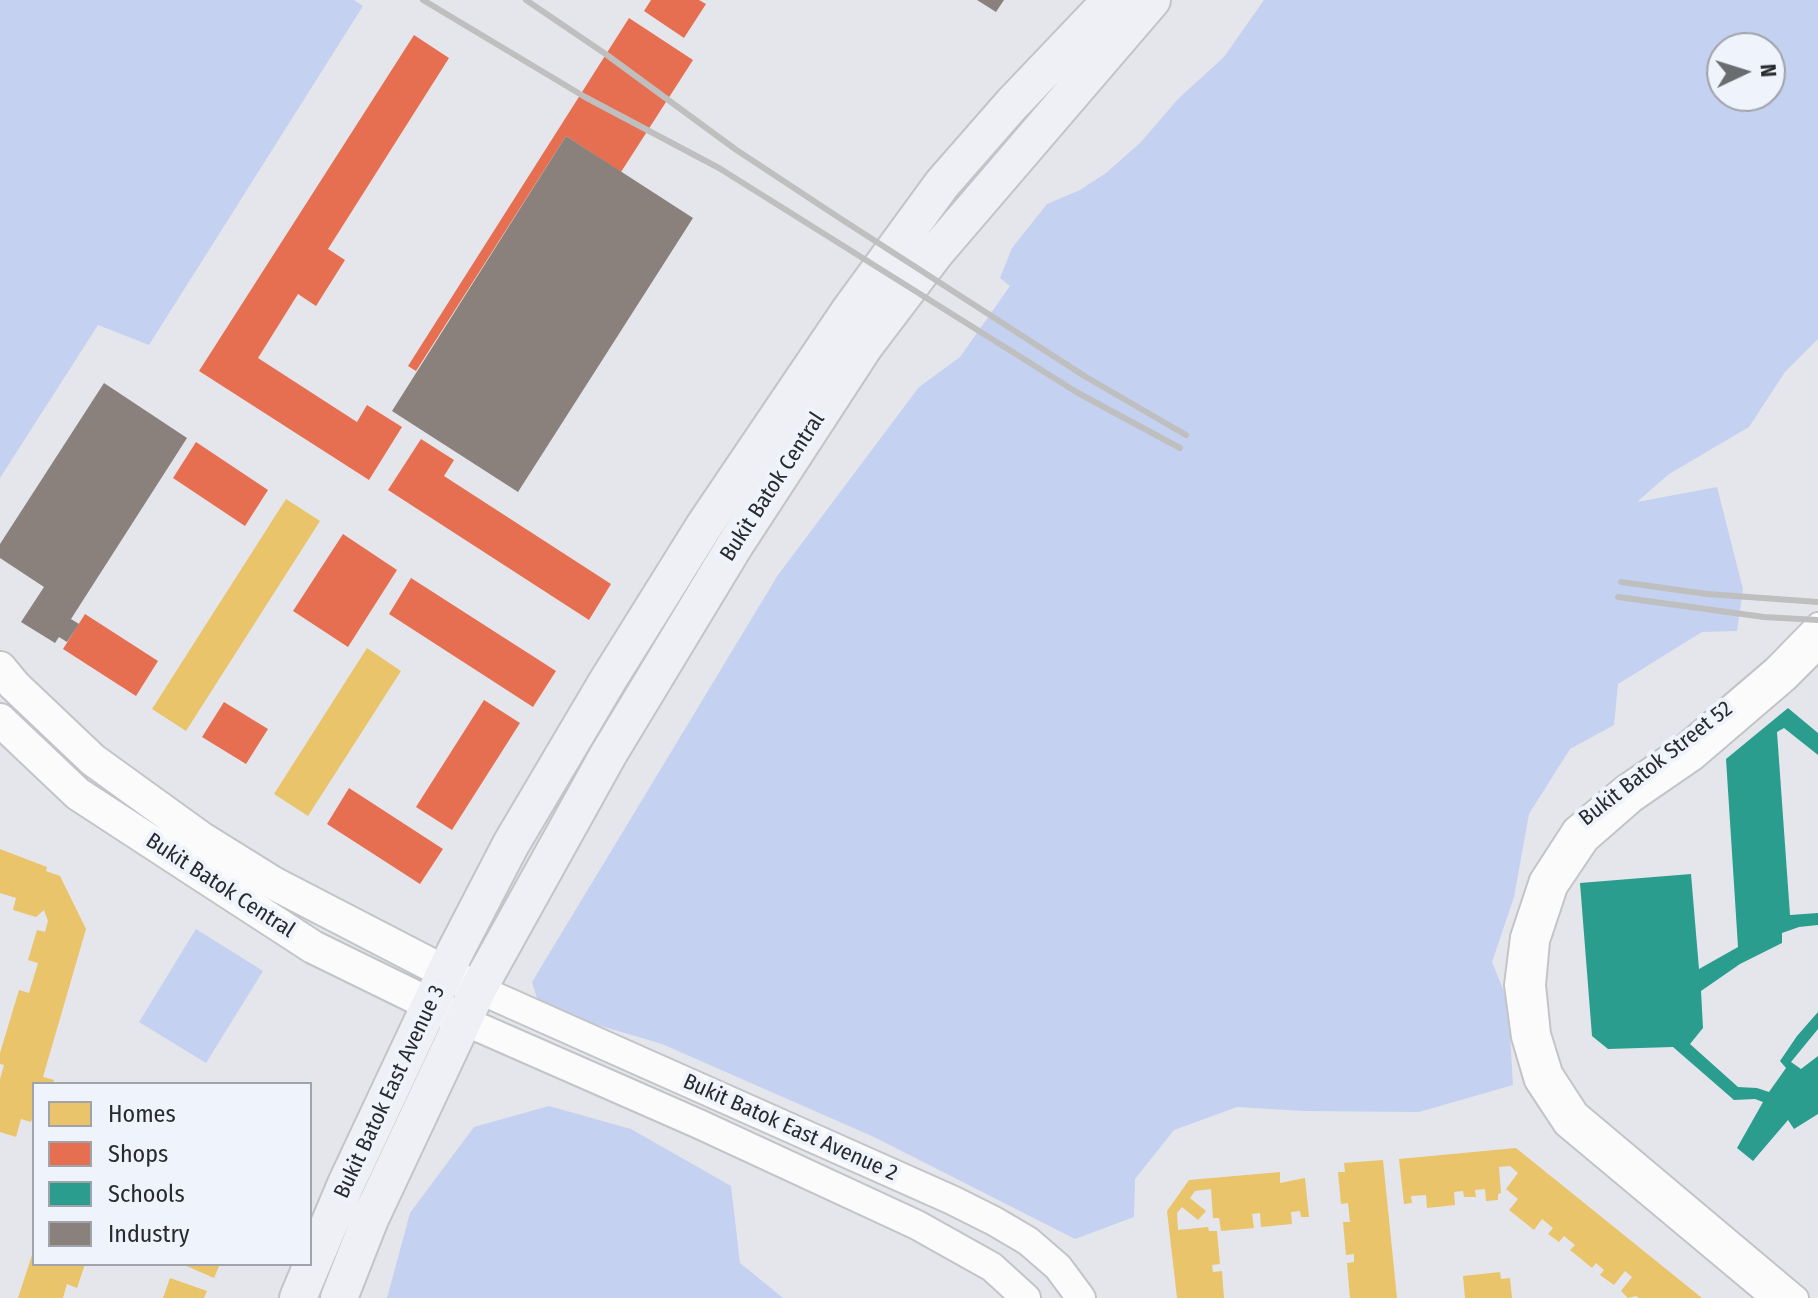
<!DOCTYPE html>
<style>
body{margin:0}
#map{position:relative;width:1818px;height:1298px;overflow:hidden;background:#e5e6eb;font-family:"Fira Sans Condensed",sans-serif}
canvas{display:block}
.legend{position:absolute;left:32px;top:1082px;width:280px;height:184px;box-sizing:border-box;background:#eff3fc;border:2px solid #a0a3a9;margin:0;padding:10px 14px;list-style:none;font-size:24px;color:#292a2d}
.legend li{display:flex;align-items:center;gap:16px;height:40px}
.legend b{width:40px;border:2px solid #a0a3a9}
.north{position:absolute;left:1706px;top:32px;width:80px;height:80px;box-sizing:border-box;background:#eff3fc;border:2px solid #a0a3a9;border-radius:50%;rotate:86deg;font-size:22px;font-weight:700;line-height:32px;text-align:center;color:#292a2d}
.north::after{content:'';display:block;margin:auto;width:28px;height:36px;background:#6b6c70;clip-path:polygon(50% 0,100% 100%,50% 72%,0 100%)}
</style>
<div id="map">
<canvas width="1818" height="1298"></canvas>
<ul class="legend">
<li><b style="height:22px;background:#e9c46a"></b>Homes</li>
<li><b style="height:22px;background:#e76f51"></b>Shops</li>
<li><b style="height:22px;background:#2a9d8f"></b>Schools</li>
<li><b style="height:22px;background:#8a817c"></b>Industry</li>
</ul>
<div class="north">N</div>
</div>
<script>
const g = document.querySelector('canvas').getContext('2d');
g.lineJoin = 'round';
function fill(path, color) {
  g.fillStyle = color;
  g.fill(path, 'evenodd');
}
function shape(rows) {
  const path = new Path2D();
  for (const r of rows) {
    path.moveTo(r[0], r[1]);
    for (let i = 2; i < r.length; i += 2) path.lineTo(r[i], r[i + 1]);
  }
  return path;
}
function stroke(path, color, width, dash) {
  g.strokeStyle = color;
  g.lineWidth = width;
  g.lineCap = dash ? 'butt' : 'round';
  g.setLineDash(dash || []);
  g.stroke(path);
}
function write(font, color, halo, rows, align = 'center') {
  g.font = font + ' "Fira Sans Condensed",sans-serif';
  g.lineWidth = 8;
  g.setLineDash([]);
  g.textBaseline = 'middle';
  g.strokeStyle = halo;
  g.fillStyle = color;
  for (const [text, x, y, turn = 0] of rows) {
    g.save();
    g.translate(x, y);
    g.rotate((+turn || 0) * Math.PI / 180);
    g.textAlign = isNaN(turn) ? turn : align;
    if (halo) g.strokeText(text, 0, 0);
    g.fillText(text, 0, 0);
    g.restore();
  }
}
fill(shape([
 [0,0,354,0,363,6,149,345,98,325,0,478],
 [1264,0,1818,0,1818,339,1785,372,1749,427,1669,474,1637,502,1717,487,1743,589,1737,631,1702,632,1618,684,1614,725,1570,749,1529,814,1514,897,1492,962,1508,1001,1513,1085,1419,1112,1304,1111,1237,1107,1174,1130,1135,1179,1134,1217,1075,1239,874,1137,662,1044,540,1008,532,982,778,575,919,387,960,357,1010,286,1000,278,1012,248,1047,204,1080,190,1106,173,1141,142,1178,99,1224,57],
 [1722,48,1770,48,1770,96,1722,96],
 [196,929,263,971,206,1063,139,1022],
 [549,1106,631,1129,731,1186,740,1263,783,1298,387,1298,410,1213,474,1127]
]), '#c4d1f0');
fill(shape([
 [286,499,320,521,186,731,152,709],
 [367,648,401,671,308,816,274,794],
 [0,849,47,867,46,871,60,876,86,929,43,1077,54,1080,53,1084,34,1084,34,1111,31,1122,21,1119,16,1137,0,1132,0,1079,4,1065,0,1064,0,1053,19,990,29,993,38,963,28,960,37,930,45,932,48,921,44,910,36,917,13,910,16,898,0,893],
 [1516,1148,1702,1298,1639,1298,1636,1296,1628,1298,1621,1291,1632,1277,1625,1271,1614,1285,1600,1275,1604,1270,1596,1263,1592,1268,1570,1250,1575,1245,1564,1236,1559,1242,1548,1234,1553,1228,1542,1219,1534,1230,1509,1210,1518,1199,1506,1189,1518,1173,1510,1166,1499,1167,1501,1193,1498,1194,1498,1200,1486,1201,1485,1189,1475,1190,1476,1197,1464,1197,1463,1191,1454,1192,1455,1205,1427,1208,1426,1195,1411,1196,1412,1203,1404,1204,1399,1159],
 [1383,1160,1397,1298,1350,1298,1347,1263,1354,1262,1354,1254,1346,1255,1343,1222,1350,1222,1348,1203,1341,1204,1338,1172,1345,1172,1344,1163],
 [1280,1172,1280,1183,1305,1178,1309,1217,1301,1217,1300,1211,1291,1212,1292,1224,1261,1227,1260,1213,1252,1214,1254,1228,1221,1231,1219,1218,1213,1218,1211,1189,1195,1191,1190,1198,1206,1211,1198,1220,1182,1207,1177,1213,1178,1230,1208,1227,1209,1231,1217,1231,1220,1264,1212,1265,1213,1272,1222,1271,1224,1298,1177,1298,1167,1211,1189,1180],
 [33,1252,34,1264,85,1264,77,1288,67,1284,63,1298,18,1298],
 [182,1264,220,1264,214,1278],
 [1500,1272,1501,1279,1510,1278,1512,1298,1465,1298,1463,1276],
 [170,1278,207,1291,204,1298,163,1298]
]), '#e9c46a');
fill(shape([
 [651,0,699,0,706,4,684,38,644,11],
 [629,18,693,60,621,172,566,136,416,371,408,366],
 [414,35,449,58,328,249,345,260,316,306,298,294,258,358,357,422,367,405,402,427,369,480,199,371],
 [421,439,454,460,444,476,611,584,589,620,388,490],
 [196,442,268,490,245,526,173,478],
 [343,534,397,570,348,647,293,611],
 [411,578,556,671,533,707,389,614],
 [85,614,158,661,136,696,63,649],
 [484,700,520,723,452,830,416,807],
 [224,702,268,729,246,764,202,737],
 [349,788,443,849,420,884,327,824]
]), '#e76f51');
fill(shape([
 [1788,708,1818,733,1818,755,1784,728,1777,732,1790,915,1818,913,1818,925,1799,927,1782,933,1782,943,1740,964,1701,991,1703,1028,1690,1044,1738,1087,1757,1088,1769,1092,1786,1068,1780,1061,1797,1036,1818,1012,1818,1029,1791,1062,1801,1069,1818,1056,1818,1114,1794,1129,1788,1120,1753,1161,1737,1148,1763,1102,1755,1099,1734,1100,1673,1047,1608,1049,1592,1036,1580,883,1691,874,1699,969,1738,947,1726,759]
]), '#2a9d8f');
fill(shape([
 [977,0,1004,0,996,12],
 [566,136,693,218,518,492,392,411],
 [104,383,187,438,71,619,79,624,67,642,59,637,55,643,21,622,44,587,0,558,0,544]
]), '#8a817c');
const minor = shape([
 [1772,1298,1565,1125,1536,1081,1523,1037,1516,985,1522,937,1541,880,1574,829,1624,787,1685,745,1775,668,1818,624],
 [1797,1298,1577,1113,1551,1073,1539,1034,1534,985,1538,941,1556,887,1587,841,1634,800,1695,758,1786,680,1818,648]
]);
const tertiary = shape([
 [478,989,952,1200,994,1221,1028,1241,1058,1267,1081,1298],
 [462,1020,699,1124,917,1225,992,1267,1026,1298]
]);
const secondary = shape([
 [0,668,14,685,93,760,201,838,275,884,468,984],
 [0,720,78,794,196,871,313,947,452,1015]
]);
const primary = shape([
 [298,1298,346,1184,455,952,511,844,608,680,704,526,850,310,942,184,1012,104,1111,0],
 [339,1298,370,1219,478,989,608,755,735,545,864,347,936,252,1152,0]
]);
stroke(minor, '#c3c4c8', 26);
stroke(tertiary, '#c3c4c8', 32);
stroke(secondary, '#c3c4c8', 36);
stroke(primary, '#c3c4c6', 40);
stroke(minor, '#fbfbfc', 22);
stroke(tertiary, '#fbfbfc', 28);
stroke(secondary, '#fbfbfc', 32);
stroke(primary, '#eef0f6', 36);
stroke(shape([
 [423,0,585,97,719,168,1078,393,1180,448],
 [526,0,607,55,735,149,838,217,1086,377,1186,435],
 [1621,582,1707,594,1818,602],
 [1618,597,1764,617,1818,620]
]), '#bfbfc0', 6);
write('22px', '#292a2d', '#eff3fc', [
 ["Bukit Batok Central",773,487,-57],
 ["Bukit Batok Street 52",1656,764,-38],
 ["Bukit Batok Central",220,886,33],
 ["Bukit Batok East Avenue 3",390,1092,-65],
 ["Bukit Batok East Avenue 2",790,1128,24]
]);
</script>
